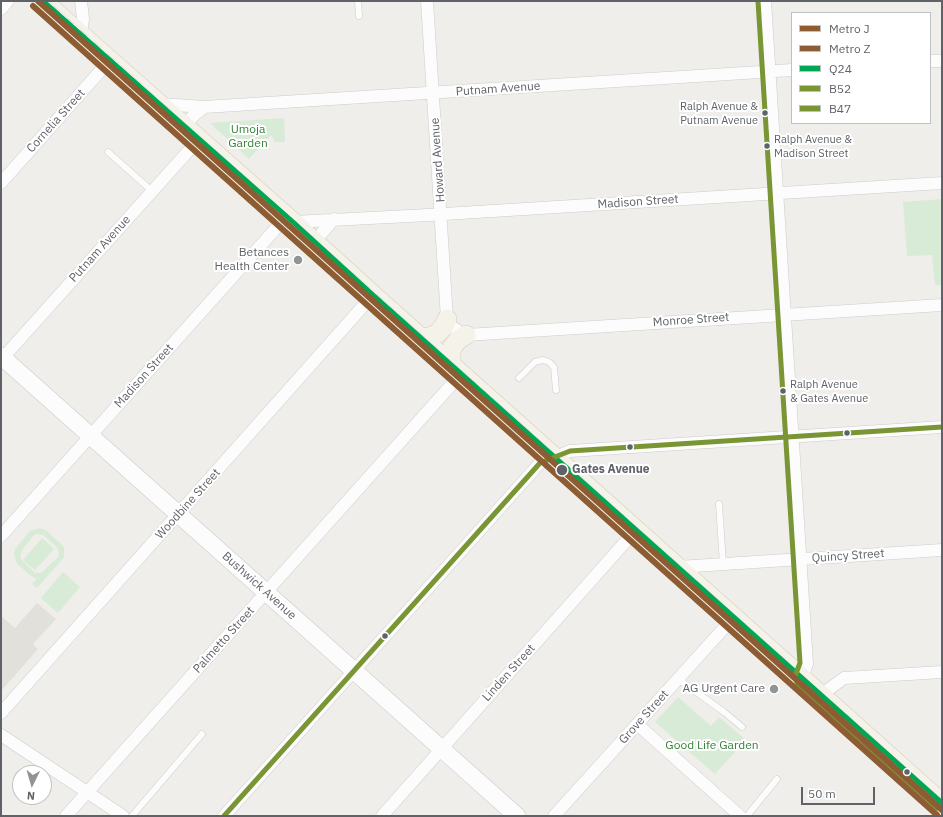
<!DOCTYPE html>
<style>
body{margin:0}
#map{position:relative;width:943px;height:817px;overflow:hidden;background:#efeeea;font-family:"IBM Plex Sans",sans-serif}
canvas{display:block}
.frame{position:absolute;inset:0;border:2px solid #5f6368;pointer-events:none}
.legend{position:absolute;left:791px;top:12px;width:140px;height:112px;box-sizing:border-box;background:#fff;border:1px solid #bfc1c3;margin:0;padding:5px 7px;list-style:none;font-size:12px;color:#5f6368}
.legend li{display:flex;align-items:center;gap:8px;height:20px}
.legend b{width:20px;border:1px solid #bfc1c3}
.north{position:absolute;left:12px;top:765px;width:40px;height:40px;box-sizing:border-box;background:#fff;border:1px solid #bfc1c3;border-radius:50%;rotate:185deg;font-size:11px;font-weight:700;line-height:16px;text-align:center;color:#5f6368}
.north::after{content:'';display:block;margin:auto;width:14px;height:18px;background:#919496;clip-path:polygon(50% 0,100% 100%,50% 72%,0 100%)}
.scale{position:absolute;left:801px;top:787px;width:74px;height:18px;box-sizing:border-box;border:2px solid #5f6368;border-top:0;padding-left:5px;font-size:12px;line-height:14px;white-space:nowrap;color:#5f6368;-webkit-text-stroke:3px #fff;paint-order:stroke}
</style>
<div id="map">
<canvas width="943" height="817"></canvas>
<div class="frame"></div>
<ul class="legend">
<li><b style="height:5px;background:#8e5c33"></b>Metro J</li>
<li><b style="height:5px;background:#8e5c33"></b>Metro Z</li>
<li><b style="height:5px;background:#00a651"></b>Q24</li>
<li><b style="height:5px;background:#799534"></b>B52</li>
<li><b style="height:5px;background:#799534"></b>B47</li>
</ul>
<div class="north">N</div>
<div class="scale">50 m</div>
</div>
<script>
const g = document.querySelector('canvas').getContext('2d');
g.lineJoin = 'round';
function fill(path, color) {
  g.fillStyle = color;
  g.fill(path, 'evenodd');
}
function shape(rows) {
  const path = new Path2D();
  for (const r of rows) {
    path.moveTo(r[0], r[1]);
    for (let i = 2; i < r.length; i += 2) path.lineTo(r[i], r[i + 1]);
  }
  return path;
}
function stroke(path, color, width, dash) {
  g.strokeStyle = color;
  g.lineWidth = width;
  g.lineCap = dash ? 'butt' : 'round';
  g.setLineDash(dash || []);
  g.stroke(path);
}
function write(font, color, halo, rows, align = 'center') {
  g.font = font + ' "IBM Plex Sans",sans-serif';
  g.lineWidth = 4;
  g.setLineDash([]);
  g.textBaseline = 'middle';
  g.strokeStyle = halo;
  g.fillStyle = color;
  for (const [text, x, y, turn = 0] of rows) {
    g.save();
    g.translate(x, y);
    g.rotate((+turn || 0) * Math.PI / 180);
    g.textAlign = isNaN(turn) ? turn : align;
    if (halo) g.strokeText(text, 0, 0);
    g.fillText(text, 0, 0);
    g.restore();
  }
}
fill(shape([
 [37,603,56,619,33,644,38,649,1,691,1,616,15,628]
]), '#e2e0da');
fill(shape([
 [284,118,285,142,275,142,272,136,270,136,249,159,210,123],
 [942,199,942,285,935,285,932,255,907,256,903,202],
 [40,528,47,531,61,544,64,547,64,557,61,561,37,588,32,584,37,579,30,575,17,564,14,554,15,549,30,531],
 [37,534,43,535,57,547,59,553,58,557,41,573,35,573,21,559,20,557,22,550,34,535],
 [42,538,54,549,35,570,23,560],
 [63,572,80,587,58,613,41,598],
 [678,697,711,726,719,717,746,740,715,774,655,722]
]), '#d8ebd6');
const service = shape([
 [358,1,359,16],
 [108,152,152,191],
 [519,378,535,362,543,360,549,362,554,367,556,390],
 [719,504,723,564],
 [678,679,724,712,742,727],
 [132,816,202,734],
 [747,816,777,779]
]);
const minor = shape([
 [81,1,83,19,81,33],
 [427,1,447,319,452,327,458,331,466,335,942,305],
 [765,1,807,664,802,678],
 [1,9,8,1],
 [930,61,942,61],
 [162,104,204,107,792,70],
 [186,126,193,116,204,107],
 [1,183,110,60],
 [293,222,428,215,942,183],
 [315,241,334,219],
 [1,360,200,138],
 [1,536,287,216],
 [678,567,942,550],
 [821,695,844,678,942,672],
 [1,713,373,295],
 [637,724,740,816],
 [1,735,123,816],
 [66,816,461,374],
 [224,816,540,463,570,451,942,427],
 [382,816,636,530],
 [554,816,734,617]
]);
const secondary = shape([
 [1,356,517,816]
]);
const primary = shape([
 [43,1,293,222,373,295,942,803],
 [422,338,430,337,438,333,444,326,447,319],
 [451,364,450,355,453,346,458,340,466,335]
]);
stroke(service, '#cbcccc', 7);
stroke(minor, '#cbcccc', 13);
stroke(secondary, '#cacacb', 18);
stroke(primary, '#d7ceb8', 20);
stroke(service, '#fdfcfc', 6);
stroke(minor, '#fdfcfc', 12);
stroke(secondary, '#fdfcfc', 17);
stroke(primary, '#f4f2e9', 19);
const rail = shape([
 [46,1,942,802]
]);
stroke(rail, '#e4e4e4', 4.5);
stroke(rail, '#fff', 3, [9]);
stroke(shape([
 [43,1,293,222,373,295,942,803]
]), '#00a651', 5);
stroke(shape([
 [224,816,540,463,570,451,942,427]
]), '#799534', 5);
stroke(shape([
 [758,1,800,663,795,676],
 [797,683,937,808]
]), '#799534', 5);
stroke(shape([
 [38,1,942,810]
]), '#8e5c33', 6);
stroke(shape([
 [33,6,937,815]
]), '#8e5c33', 6);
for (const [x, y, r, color] of [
 [765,113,3.5,"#5f6368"],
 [767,146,3.5,"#5f6368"],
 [298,260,5,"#919496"],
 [783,391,3.5,"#5f6368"],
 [847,433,3.5,"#5f6368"],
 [630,447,3.5,"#5f6368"],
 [562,470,6,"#5f6368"],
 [385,636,3.5,"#5f6368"],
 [774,689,5,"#919496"],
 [907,772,3.5,"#5f6368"]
]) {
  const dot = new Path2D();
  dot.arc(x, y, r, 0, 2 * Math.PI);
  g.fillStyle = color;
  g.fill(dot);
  stroke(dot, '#fff', 1.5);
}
write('11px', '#5f6368', '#fff', [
 ["Ralph Avenue &",758,107,"right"],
 ["Putnam Avenue",758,121,"right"],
 ["Ralph Avenue &",774,140],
 ["Madison Street",774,154],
 ["Ralph Avenue",790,385],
 ["& Gates Avenue",790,399]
], 'left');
write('12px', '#5f6368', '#fff', [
 ["Putnam Avenue",498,89,-4],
 ["Cornelia Street",56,121,-48],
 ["Howard Avenue",438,160,-94],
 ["Madison Street",638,202,-4],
 ["Putnam Avenue",100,249,-48],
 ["Monroe Street",691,320,-4],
 ["Madison Street",144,376,-48],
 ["Woodbine Street",188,504,-48],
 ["Quincy Street",848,556,-4],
 ["Bushwick Avenue",259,586,42],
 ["Palmetto Street",224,640,-48],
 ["Linden Street",509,673,-48],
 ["Grove Street",644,717,-48]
]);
write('12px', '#348238', '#fff', [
 ["Umoja",248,130],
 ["Garden",248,144],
 ["Good Life Garden",712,746]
]);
write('12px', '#5f6368', '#fff', [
 ["Betances",289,253],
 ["Health Center",289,267],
 ["AG Urgent Care",765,689]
], 'right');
write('bold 12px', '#5f6368', '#fff', [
 ["Gates Avenue",572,470]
], 'left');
</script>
